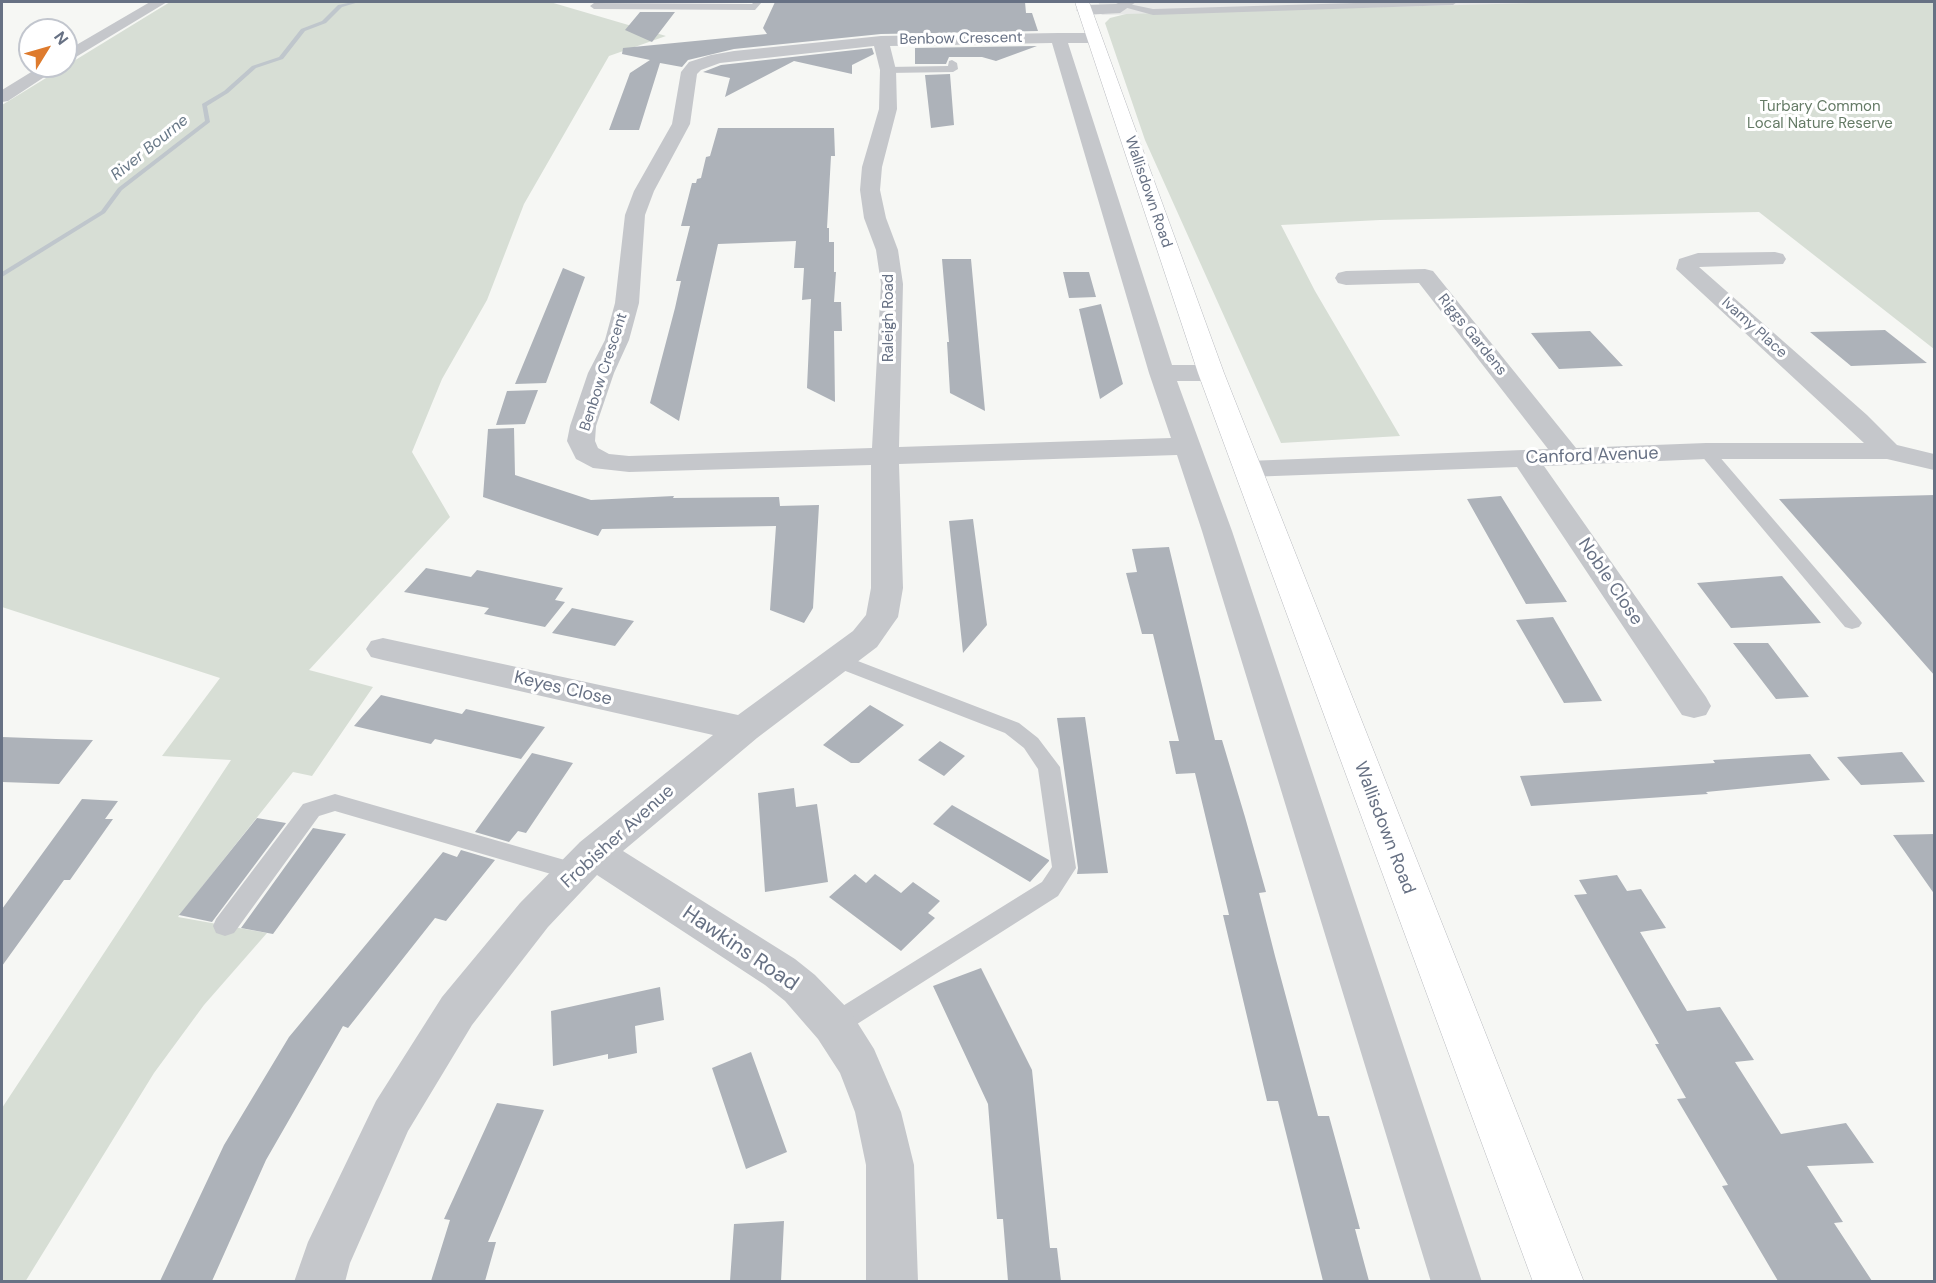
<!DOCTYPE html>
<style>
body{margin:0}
#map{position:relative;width:1936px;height:1283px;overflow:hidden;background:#f6f7f4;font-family:"DM Sans",sans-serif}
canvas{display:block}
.frame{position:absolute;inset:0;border:3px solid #677184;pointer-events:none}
.north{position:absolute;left:18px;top:18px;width:60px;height:60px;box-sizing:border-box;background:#fff;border:2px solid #c2c6ce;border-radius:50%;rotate:53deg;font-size:16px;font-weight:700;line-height:24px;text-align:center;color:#677184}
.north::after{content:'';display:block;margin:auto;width:21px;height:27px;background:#de7b2d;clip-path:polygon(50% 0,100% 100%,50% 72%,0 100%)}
</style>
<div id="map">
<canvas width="1936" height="1283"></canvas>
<div class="frame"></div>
<div class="north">N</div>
</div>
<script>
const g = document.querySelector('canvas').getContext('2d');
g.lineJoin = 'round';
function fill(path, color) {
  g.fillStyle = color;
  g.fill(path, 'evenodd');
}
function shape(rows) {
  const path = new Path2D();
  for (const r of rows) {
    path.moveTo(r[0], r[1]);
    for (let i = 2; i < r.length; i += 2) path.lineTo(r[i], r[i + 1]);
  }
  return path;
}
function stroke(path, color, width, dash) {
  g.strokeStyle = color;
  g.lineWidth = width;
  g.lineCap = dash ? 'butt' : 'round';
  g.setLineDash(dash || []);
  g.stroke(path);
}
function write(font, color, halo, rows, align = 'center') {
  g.font = font + ' "DM Sans",sans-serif';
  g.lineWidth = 6;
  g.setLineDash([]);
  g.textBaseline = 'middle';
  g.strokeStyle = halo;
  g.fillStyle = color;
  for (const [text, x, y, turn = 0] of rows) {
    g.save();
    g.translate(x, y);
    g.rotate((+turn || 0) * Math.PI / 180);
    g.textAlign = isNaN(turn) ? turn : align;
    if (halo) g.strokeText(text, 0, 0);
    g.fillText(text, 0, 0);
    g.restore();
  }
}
fill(shape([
 [1098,2,1604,2,1102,15,1097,10,1102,9]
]), '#e7e8e7');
fill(shape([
 [170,2,550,2,666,36,609,56,524,204,487,300,442,379,412,452,450,517,309,670,373,687,312,776,293,772,178,917,267,933,204,1005,154,1073,25,1282,2,1281,2,1108,231,760,162,756,220,678,2,607,2,105],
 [1572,2,1934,2,1934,349,1759,212,1380,220,1281,225,1315,291,1400,436,1281,443,1145,140,1105,23,1110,18,1126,14]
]), '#d7ded5');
fill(shape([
 [353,2,359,2,342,7,326,23,305,31,283,59,256,68,228,93,207,106,210,122,122,190,105,213,2,277,2,272,101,211,118,188,205,121,202,104,224,91,252,66,279,57,301,29,322,21,338,5,353,2]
]), '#bfc6cc');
fill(shape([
 [775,2,1025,2,1026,13,1032,13,1038,31,881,34,734,49,688,60,682,67,660,63,639,130,609,130,630,73,650,60,622,54,623,48,767,34,763,28],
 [640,12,675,12,652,42,625,30],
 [1037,46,996,61,982,57,949,57,946,64,915,64,915,48],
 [872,48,874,54,852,65,852,74,794,61,725,97,730,78,703,72,721,65],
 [950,74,954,125,931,128,925,75],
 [718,128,834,128,835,156,831,156,827,228,829,228,829,242,834,242,834,272,836,272,834,302,841,302,842,331,834,331,835,402,807,388,811,299,802,300,804,268,794,268,796,241,718,244,679,421,650,403,675,308,681,281,676,281,690,226,681,226,692,183,696,183,697,179,701,178,706,157,710,156],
 [942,259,971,259,985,411,950,393,947,342,949,342],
 [563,268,585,277,546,383,515,384],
 [1063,272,1089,272,1096,297,1069,298],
 [1101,304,1123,384,1100,399,1079,309],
 [1885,330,1927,363,1851,366,1810,332],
 [1590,331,1623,366,1559,369,1531,333],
 [538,390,525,424,496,425,507,391],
 [514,428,515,475,591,500,674,496,673,498,779,497,780,506,819,505,813,608,804,623,770,610,776,526,602,529,598,536,483,497,488,429],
 [1935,495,1935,676,1779,499],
 [1501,496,1567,602,1526,604,1467,499],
 [973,519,987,625,963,653,949,521],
 [1169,547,1215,740,1222,740,1245,817,1266,892,1259,893,1275,956,1318,1116,1329,1116,1360,1229,1355,1229,1369,1281,1323,1281,1278,1101,1267,1101,1223,915,1229,915,1195,773,1176,774,1169,741,1179,741,1153,634,1142,634,1126,573,1137,572,1132,549],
 [426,568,471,577,477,570,563,588,555,600,565,602,545,627,484,614,489,608,404,592],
 [1782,576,1821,623,1731,628,1697,583],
 [572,608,634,621,615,646,552,633],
 [1553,617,1602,701,1564,703,1516,620],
 [1733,643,1768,643,1809,697,1776,699],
 [381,695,462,714,466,709,545,727,521,759,435,739,431,744,354,726],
 [870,705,904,725,859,763,851,763,823,745],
 [1085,717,1108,873,1077,874,1078,868,1057,718],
 [2,737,56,739,93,740,59,784,2,782],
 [940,741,965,756,944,776,918,760],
 [1902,752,1925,782,1861,785,1837,757],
 [532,753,573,763,526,833,518,831,509,842,475,832],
 [1810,754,1830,780,1706,792,1708,794,1531,806,1520,776,1715,763,1713,760],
 [794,788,796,807,817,804,828,882,765,892,758,793],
 [82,799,118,801,105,819,113,819,70,880,64,880,2,966,2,909],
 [952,805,1049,860,1049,861,1030,882,933,824],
 [257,818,286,823,212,922,179,915],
 [313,828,346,834,273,934,241,928],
 [1935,834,1935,895,1893,835],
 [461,850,495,860,446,921,435,918,348,1028,343,1026,266,1160,212,1281,160,1281,224,1145,289,1037,443,852,457,857],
 [855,874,866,883,875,874,901,893,913,882,940,901,928,913,935,918,901,951,829,897],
 [1617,875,1627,891,1641,889,1666,928,1640,932,1687,1011,1720,1007,1754,1060,1735,1062,1781,1134,1846,1123,1874,1163,1807,1166,1843,1222,1834,1223,1872,1281,1778,1281,1722,1186,1728,1185,1677,1099,1686,1098,1655,1044,1659,1044,1574,895,1587,894,1579,880],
 [981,968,1032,1070,1050,1248,1057,1248,1061,1281,1008,1281,1003,1219,997,1219,988,1104,933,986],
 [660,987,664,1020,635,1026,637,1053,608,1059,608,1054,553,1066,551,1011],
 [751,1052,787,1152,746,1169,712,1068],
 [497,1103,544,1110,488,1242,496,1242,485,1281,431,1281,450,1220,444,1219],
 [784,1221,781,1281,730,1281,734,1224]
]), '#adb2b9');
const primary = shape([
 [1075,2,1089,2,1224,373,1584,1282,1533,1282,1198,373,1075,2]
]);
stroke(primary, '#b8babf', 1);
fill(shape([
 [754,2,762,2,755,10,594,9,590,6,594,3,752,4,754,2],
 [1389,2,1457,2,1453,5,1153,15,1120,6,1124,3,1153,9,1389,2],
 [952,60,957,63,958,69,953,72,888,73,883,70,888,67,948,66,949,61,952,60],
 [1706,446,1712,448,1859,619,1862,623,1859,627,1852,629,1845,627,1700,454,1698,451,1700,448,1706,446],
 [837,653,1019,723,1038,738,1060,767,1076,868,1058,896,843,1033,834,1037,825,1033,821,1025,825,1017,1042,882,1052,867,1038,769,1024,748,1005,733,830,665,827,660,830,655,837,653],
 [335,794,575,863,583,865,587,872,583,879,575,881,335,811,319,816,234,933,225,936,216,933,213,926,216,919,303,804,335,794]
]), '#c5c7cb');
fill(shape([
 [150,2,167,2,66,63,66,51,150,2],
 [1120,2,1136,2,1120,13,1084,15,1076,10,1084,5,1116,4,1120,2],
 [1058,33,1093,33,1101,38,1093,43,1068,43,1172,365,1211,365,1220,368,1224,373,1220,378,1211,381,1177,381,1232,531,1482,1282,1431,1282,1202,531,1177,455,899,464,903,588,898,617,893,624,877,647,757,738,623,851,795,959,815,975,850,1011,874,1049,901,1112,914,1165,918,1282,866,1282,866,1165,855,1112,840,1073,818,1039,785,1001,765,985,597,875,548,927,472,1025,408,1131,350,1263,345,1282,294,1282,308,1242,376,1101,442,997,520,903,580,842,713,735,383,660,371,657,366,649,371,641,383,638,738,715,853,631,866,615,871,588,871,465,629,472,593,468,576,459,567,441,570,426,588,373,605,340,615,303,625,215,634,191,672,124,681,72,689,62,711,55,734,51,881,36,1058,33],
 [1052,43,1149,373,1171,438,899,447,903,284,898,250,886,218,880,190,882,167,897,109,896,70,890,46,1052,43],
 [874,46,880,70,879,109,862,167,860,190,864,218,876,250,881,284,872,448,629,456,609,454,598,448,595,441,596,426,614,373,629,340,639,303,645,215,654,191,690,124,697,74,701,70,720,63,874,46],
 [41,66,61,66,8,101,2,102,2,90,41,66],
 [1775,252,1783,254,1786,259,1783,264,1699,267,1867,415,1897,445,1934,454,1934,470,1887,459,1706,459,1544,466,1706,697,1711,706,1706,715,1694,718,1682,715,1517,467,1248,477,1238,475,1234,469,1238,463,1248,461,1548,449,1419,283,1346,285,1338,283,1335,278,1338,273,1346,271,1425,269,1433,271,1576,448,1706,443,1864,443,1676,269,1679,259,1698,253,1775,252]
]), '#c5c7cb');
fill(primary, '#fff');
write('15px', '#677184', '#fff', [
 ["Benbow Crescent",961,39,-1],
 ["Wallisdown Road",1148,192,71],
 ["Raleigh Road",889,318,-90],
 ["Ivamy Place",1754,328,42],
 ["Riggs Gardens",1472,335,51],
 ["Benbow Crescent",604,372,-72]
]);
write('15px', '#657b66', '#fff', [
 ["Turbary Common",1820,107],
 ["Local Nature Reserve",1820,124]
]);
write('italic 16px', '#687887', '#fff', [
 ["River Bourne",150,148,-39]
]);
write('18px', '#677184', '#fff', [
 ["Canford Avenue",1592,456,-2],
 ["Noble Close",1610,582,56],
 ["Keyes Close",563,689,13],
 ["Wallisdown Road",1384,828,69],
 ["Frobisher Avenue",618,837,-42]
]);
write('21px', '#677184', '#fff', [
 ["Hawkins Road",740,949,34]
]);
</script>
